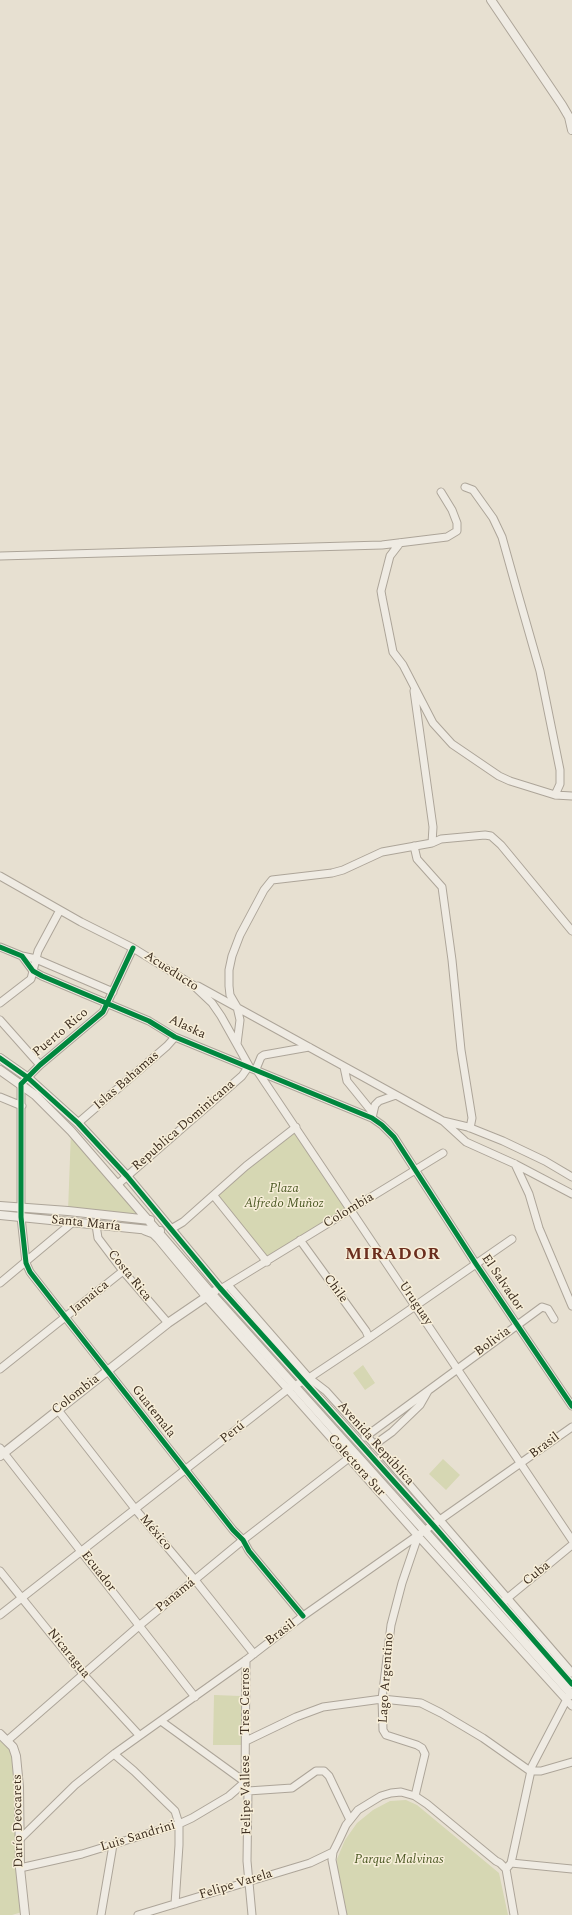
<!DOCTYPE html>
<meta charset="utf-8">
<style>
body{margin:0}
canvas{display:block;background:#e7e0d1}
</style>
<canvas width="572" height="1915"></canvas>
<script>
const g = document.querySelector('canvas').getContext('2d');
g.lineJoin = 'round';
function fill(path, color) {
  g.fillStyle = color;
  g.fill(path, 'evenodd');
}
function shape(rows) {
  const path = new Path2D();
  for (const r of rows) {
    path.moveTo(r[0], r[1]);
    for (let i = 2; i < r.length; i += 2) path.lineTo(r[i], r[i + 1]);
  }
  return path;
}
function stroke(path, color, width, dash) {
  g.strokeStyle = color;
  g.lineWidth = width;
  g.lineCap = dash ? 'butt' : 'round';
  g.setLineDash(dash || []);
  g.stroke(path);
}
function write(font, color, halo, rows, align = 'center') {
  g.font = font + ' Spectral,serif';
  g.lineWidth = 3;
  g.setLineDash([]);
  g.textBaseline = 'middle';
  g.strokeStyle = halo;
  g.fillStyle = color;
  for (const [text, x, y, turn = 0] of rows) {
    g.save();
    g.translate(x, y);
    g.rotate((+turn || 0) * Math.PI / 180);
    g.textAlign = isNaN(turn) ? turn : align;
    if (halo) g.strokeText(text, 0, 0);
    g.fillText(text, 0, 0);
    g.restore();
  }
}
fill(shape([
 [296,1127,350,1210,267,1262,214,1196],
 [71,1131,148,1220,68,1211],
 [363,1365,375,1383,365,1390,353,1373],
 [443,1459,460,1475,446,1490,429,1474],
 [214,1695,241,1696,241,1745,213,1745],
 [0,1739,6,1744,12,1755,15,1785,16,1864,22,1912,12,1915,0,1915],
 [406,1800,417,1805,499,1873,508,1915,347,1915,338,1877,337,1859,345,1840,357,1823,373,1810,390,1801]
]), '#d6d7b3');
const minor = shape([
 [465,487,473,490,493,518,502,537,516,587,540,671,560,770,560,784,555,795],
 [400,543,390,556,381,591,382,597,393,652,403,665,433,723,452,744,499,776,510,781,555,795,572,796],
 [0,556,382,545,447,537,457,531,457,523,452,510,441,492],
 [414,691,433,827,432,843],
 [414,846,417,859,442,887,452,960,461,1050,472,1118,470,1128],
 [0,876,81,922,133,948,193,985,212,1003,221,1016,249,1066],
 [0,947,22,956,33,971,42,976,149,1021,175,1037,372,1118,382,1125,394,1137,476,1264,572,1406],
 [133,948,103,1012,40,1065,21,1084,21,1217,26,1263,30,1272,66,1318,233,1530,243,1540,249,1551,303,1616],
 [22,956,36,959,113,992],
 [198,986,396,1095],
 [0,1003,31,979,38,951,60,910],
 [0,1020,40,1065],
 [237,1044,240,1020,237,1007,230,995,229,986,229,970,232,956,240,935,264,890,272,880,332,873,343,870,382,852,432,843,441,839,485,835,491,836,501,845,572,931],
 [309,1047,264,1055,261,1057,256,1069,572,1540],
 [344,1067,347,1081,373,1113],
 [0,1097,22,1106],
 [372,1118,375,1105,379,1101,396,1095,443,1121,468,1127,503,1141,545,1161,572,1177],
 [443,1121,466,1142,515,1164,572,1194],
 [78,1123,167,1046,175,1037],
 [515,1164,529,1194,539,1228,572,1306],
 [118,1184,242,1076,249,1066],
 [214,1196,267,1262],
 [96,1225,98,1238,123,1271,168,1323],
 [171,1229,183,1222,246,1166,296,1127],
 [145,1231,153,1234,158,1239,206,1297,418,1536,572,1706],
 [300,1240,366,1331,369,1338],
 [0,1283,73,1222],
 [228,1285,309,1378,326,1391,382,1453,572,1673],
 [224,1287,443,1153],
 [0,1369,123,1271],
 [58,1410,136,1510,195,1580,254,1654],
 [365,1437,542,1307,548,1309,554,1319],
 [374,1445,392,1432,420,1405,428,1391],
 [0,1448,195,1697],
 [0,1571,84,1675,139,1735],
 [504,1601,572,1545],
 [0,1615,288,1389,309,1378,369,1338,512,1239],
 [246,1660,245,1782,248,1791,247,1861,252,1915],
 [161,1721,245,1782],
 [8,1740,140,1625,243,1540,349,1458],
 [246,1741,296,1717,323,1707,382,1699,421,1703,441,1713,483,1738,530,1771,541,1771,572,1762],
 [114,1754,134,1771,175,1811,179,1824,179,1845,175,1904],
 [248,1791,292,1788,316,1771,324,1771,329,1776,350,1820],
 [415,1796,425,1754,422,1748,417,1745,386,1735,383,1730,382,1699,391,1625,402,1583,418,1536],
 [20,1839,75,1785,114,1754,246,1660,303,1616,572,1427],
 [511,1863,572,1869],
 [20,1868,82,1854,179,1824,192,1818,229,1796,245,1782],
 [506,1869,511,1863,532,1766,568,1697],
 [101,1915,113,1845],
 [138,1915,310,1863,333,1852],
 [343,1915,332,1860,333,1852,339,1840,346,1825,358,1810,381,1796,391,1793,401,1792,415,1796,427,1804,496,1861,500,1863,506,1869,514,1915]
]);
const tertiary = shape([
 [491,0,562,105,569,117,572,130],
 [0,1058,27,1077,78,1123,127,1176,220,1288,433,1525,572,1684],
 [0,1070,35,1095,71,1131,211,1293,572,1695],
 [0,1206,68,1211,150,1220],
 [0,1215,160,1231],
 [0,1456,168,1323,215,1291],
 [0,1734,13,1747,16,1756,19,1787,20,1868,25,1915]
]);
stroke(minor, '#ada599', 9);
stroke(tertiary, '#ada599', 10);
stroke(minor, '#efebe3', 7);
stroke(tertiary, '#efebe3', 8);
stroke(shape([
 [0,947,22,956,33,971,42,976,149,1021,175,1037,372,1118,382,1125,394,1137,476,1264,572,1406],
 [133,948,103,1012,40,1065,21,1084,21,1217,26,1263,30,1272,66,1318,233,1530,243,1540,249,1551,303,1616],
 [0,1058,27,1077,78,1123,127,1176,220,1288,433,1525,572,1684]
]), '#00873e', 5);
write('13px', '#3d2e20', '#f7eed8', [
 ["Acueducto",171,972,33],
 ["Alaska",187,1028,25],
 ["Puerto Rico",61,1033,-40],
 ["Islas Bahamas",127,1081,-41],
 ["Republica Dominicana",184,1126,-41],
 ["Colombia",349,1211,-31],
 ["Santa María",86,1224,6],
 ["Costa Rica",129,1276,51],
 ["El Salvador",502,1283,56],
 ["Chile",335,1289,54],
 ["Jamaica",90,1298,-39],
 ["Uruguay",415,1304,56],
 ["Bolivia",493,1342,-36],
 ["Colombia",76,1395,-38],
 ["Guatemala",153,1412,52],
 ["Perú",233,1433,-38],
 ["Avenida República",375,1444,48],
 ["Brasil",545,1446,-37],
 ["Colectora Sur",356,1466,48],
 ["México",155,1533,50],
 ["Ecuador",98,1572,52],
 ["Cuba",537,1574,-39],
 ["Panamá",176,1596,-39],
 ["Brasil",281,1633,-37],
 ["Nicaragua",68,1654,51],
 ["Lago Argentino",387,1678,-86],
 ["Tres Cerros",246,1701,-90],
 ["Felipe Vallese",247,1795,-91],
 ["Darío Deocarets",19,1821,-91],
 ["Luis Sandrini",138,1837,-17],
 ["Felipe Varela",236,1885,-17]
]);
write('italic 13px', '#4d5a26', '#f7eed8', [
 ["Plaza",284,1189],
 ["Alfredo Muñoz",284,1204],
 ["Parque Malvinas",399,1860]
]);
g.letterSpacing = '1px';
write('bold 17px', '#6b2e1e', '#f7eed8', [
 ["MIRADOR",393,1256]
]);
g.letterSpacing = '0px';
</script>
